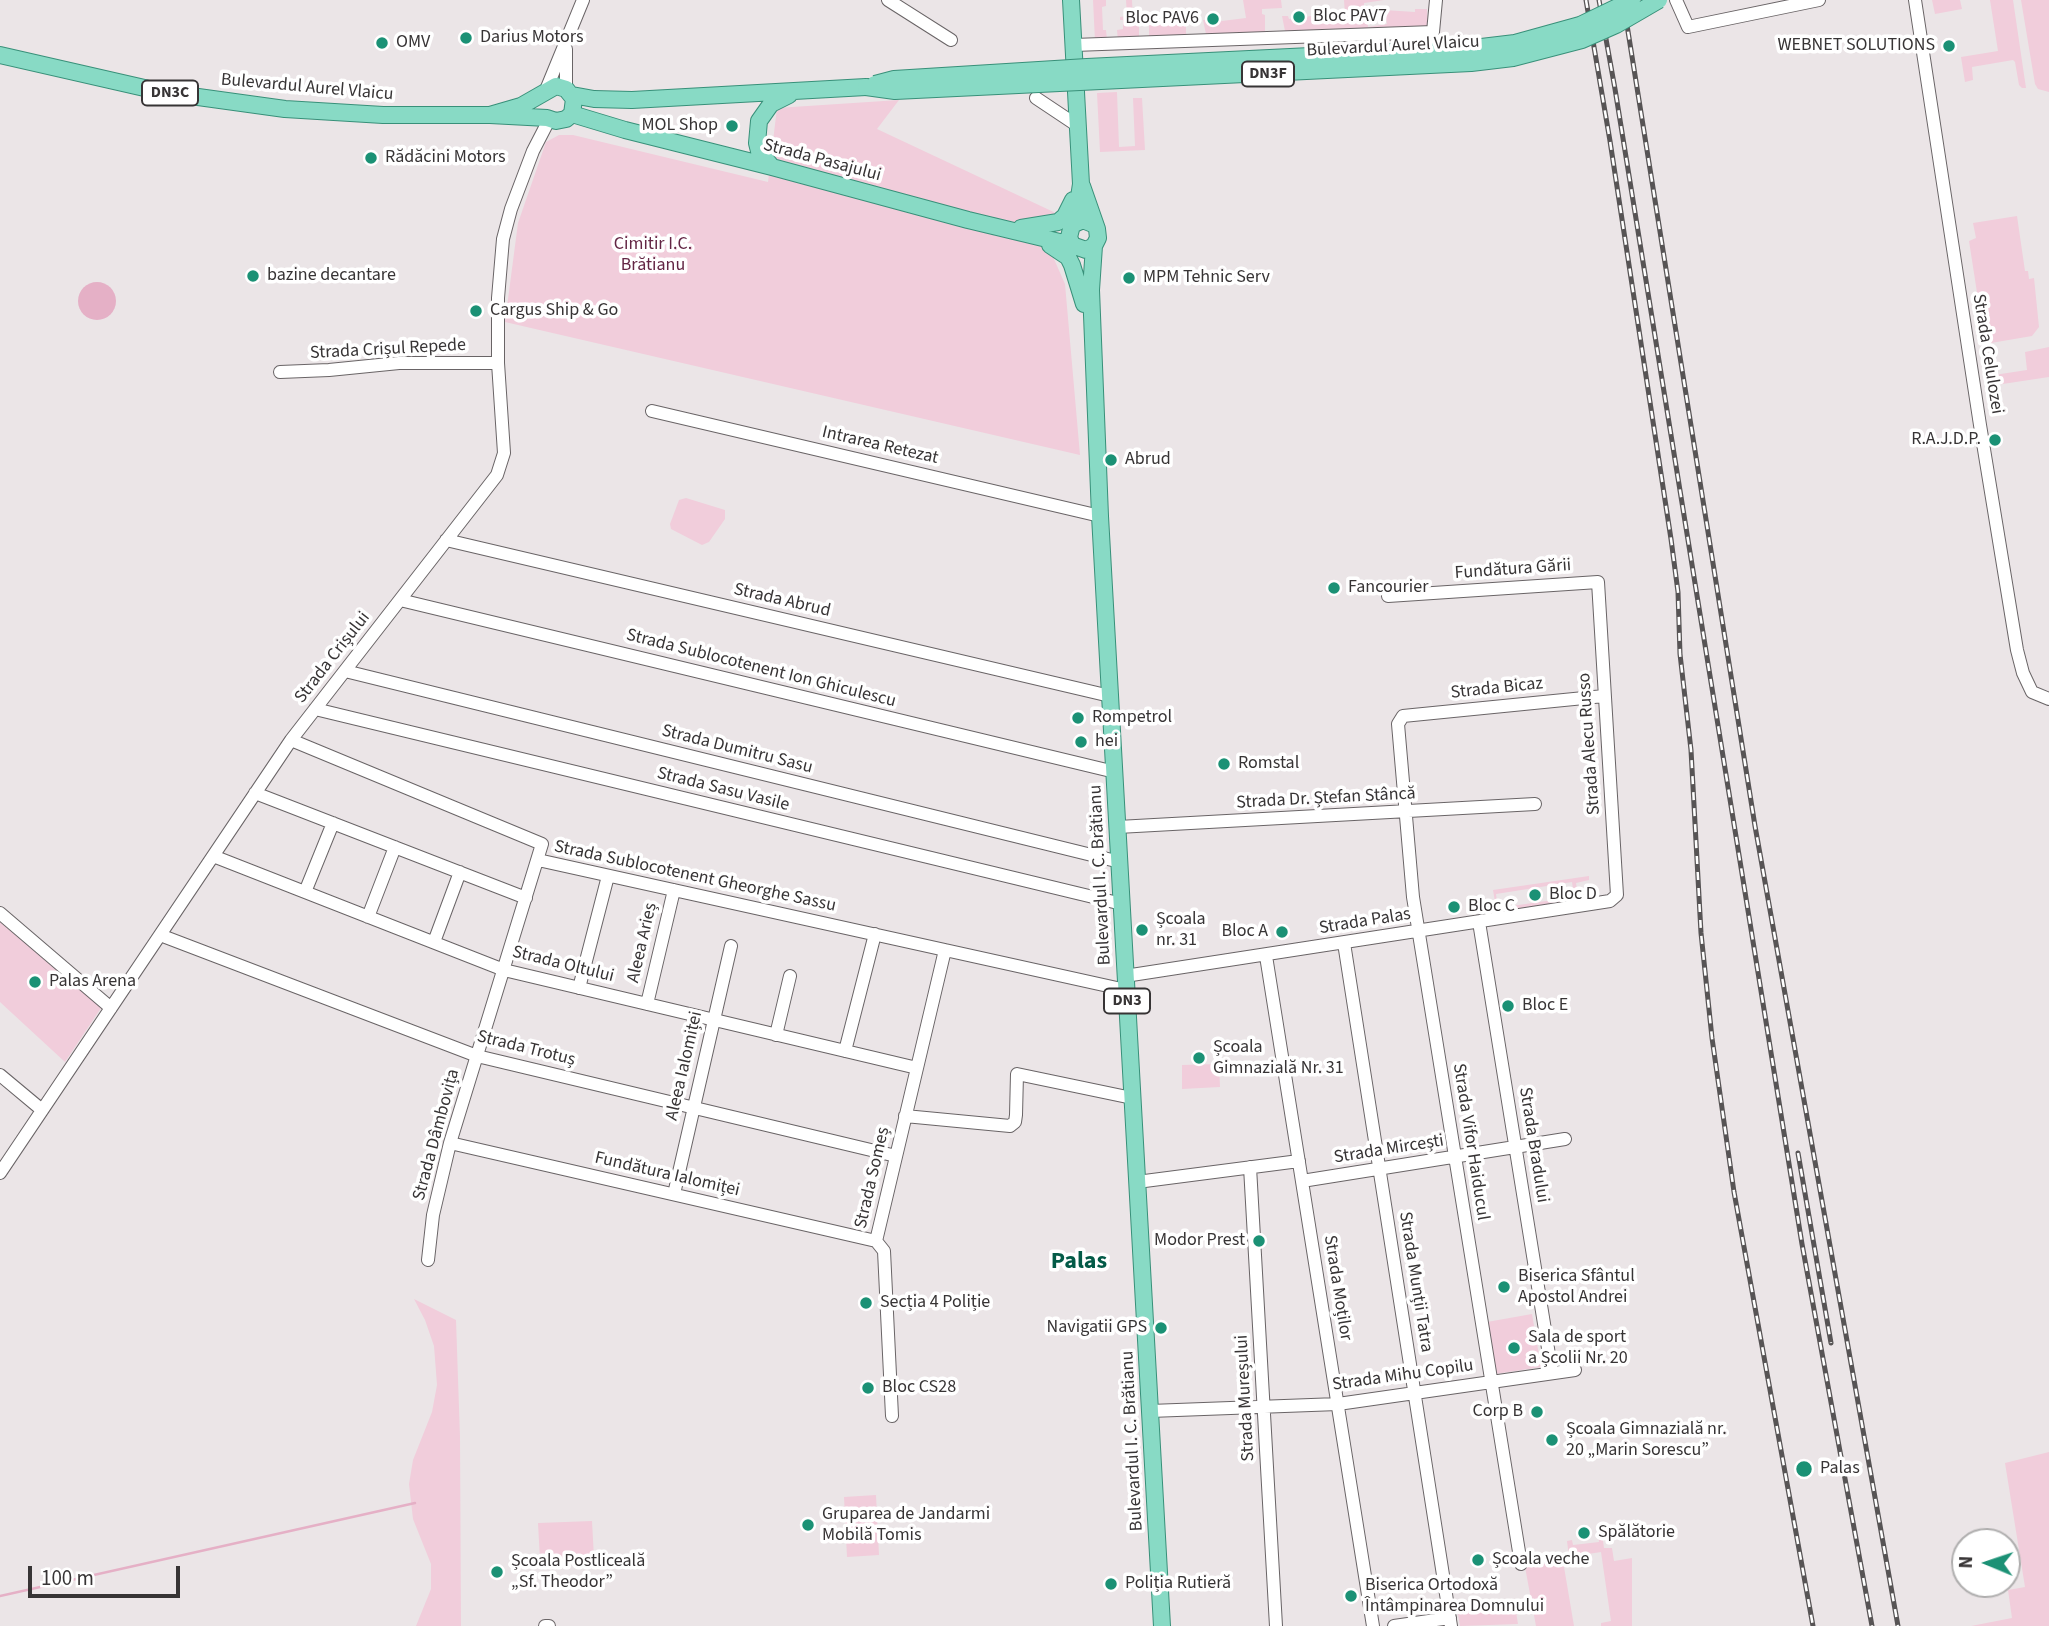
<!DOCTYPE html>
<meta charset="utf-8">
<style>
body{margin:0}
#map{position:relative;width:2049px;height:1626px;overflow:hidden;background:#ebe5e7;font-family:"Source Sans 3",sans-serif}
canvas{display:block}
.north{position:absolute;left:1951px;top:1528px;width:70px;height:70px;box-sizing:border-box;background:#fff;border:2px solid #afaeae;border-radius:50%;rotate:272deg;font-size:19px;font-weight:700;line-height:28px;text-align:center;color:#373435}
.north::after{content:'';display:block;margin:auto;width:24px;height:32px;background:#1b9175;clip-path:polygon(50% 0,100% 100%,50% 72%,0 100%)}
.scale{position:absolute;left:28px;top:1566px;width:152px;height:32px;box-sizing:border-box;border:4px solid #373435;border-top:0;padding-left:9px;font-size:21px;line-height:24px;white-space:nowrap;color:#373435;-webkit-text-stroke:5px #fff;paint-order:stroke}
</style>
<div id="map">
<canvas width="2049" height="1626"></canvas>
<div class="north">N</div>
<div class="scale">100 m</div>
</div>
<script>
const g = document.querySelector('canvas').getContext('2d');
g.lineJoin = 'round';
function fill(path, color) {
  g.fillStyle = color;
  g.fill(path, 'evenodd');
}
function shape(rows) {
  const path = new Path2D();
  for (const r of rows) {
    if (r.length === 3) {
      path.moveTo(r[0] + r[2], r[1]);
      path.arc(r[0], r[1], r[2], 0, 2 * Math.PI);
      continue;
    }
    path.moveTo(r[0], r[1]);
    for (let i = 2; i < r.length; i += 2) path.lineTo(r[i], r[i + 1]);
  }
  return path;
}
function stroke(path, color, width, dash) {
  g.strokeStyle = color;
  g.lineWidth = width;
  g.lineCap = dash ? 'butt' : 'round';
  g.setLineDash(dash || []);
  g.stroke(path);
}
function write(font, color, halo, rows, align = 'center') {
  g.font = font + ' "Source Sans 3",sans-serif';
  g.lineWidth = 7;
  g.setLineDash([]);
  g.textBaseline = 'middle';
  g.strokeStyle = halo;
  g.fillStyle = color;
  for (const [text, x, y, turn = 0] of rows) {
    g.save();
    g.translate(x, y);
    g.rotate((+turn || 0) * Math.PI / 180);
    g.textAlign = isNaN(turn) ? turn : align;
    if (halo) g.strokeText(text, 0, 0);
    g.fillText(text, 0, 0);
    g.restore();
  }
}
fill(shape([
 [1093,0,1106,0,1106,6,1102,7,1103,30,1106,30,1107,40,1095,41],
 [1126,0,1132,0,1133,20,1139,20,1139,40,1118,41,1117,30,1123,29,1123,20,1120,20,1120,17,1127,16],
 [1243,0,1281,0,1282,8,1262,9,1262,14,1265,15,1265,33,1285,31,1282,16,1288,16,1289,19,1319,15,1319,18,1339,17,1339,15,1345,15,1344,0,1384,0,1364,3,1364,8,1367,8,1368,27,1387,24,1384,10,1415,12,1415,9,1427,9,1428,27,1149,40,1149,25,1183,24,1184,18,1186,18,1186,37,1192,37,1192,35,1206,34,1203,20,1214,19,1214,22,1246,18],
 [1932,0,1960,0,1962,9,1935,14],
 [1990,0,2013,0,2026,88,2022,88,2019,85,2015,62,2013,60,1972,67,1973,80,1965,82,1961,57,1998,51],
 [2021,0,2049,0,2049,92,2038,89,2035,84],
 [1117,92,1119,147,1135,146,1133,98,1142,98,1145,150,1100,152,1097,93],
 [899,100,877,129,1060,215,1053,221,1054,259,1065,284,1080,455,505,322,518,223,546,142,559,135,573,135,768,182,777,108],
 [2017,216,2025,271,2028,271,2029,279,2034,278,2039,327,2032,336,1985,344,1969,241,1976,238,1973,223],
 [2049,347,2049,377,1996,385,1994,375,2027,370,2025,352],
 [686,498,725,510,725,519,709,542,702,545,671,529,670,524,679,500],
 [1589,876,1589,880,1576,883,1579,901,1497,914,1493,890],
 [1572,882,1574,897,1498,908,1496,894],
 [0,922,101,1008,65,1062,0,1002],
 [1219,1064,1220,1087,1182,1089,1182,1065],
 [414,1299,456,1320,460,1437,461,1626,416,1626,431,1589,431,1564,413,1519,409,1484,413,1460,432,1412,437,1385,434,1346,425,1320],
 [1532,1314,1541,1367,1495,1374,1487,1322],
 [2049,1452,2049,1626,1971,1626,2012,1618,2008,1590,2025,1587,2005,1463],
 [876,1495,879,1555,847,1557,844,1497],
 [592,1521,594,1558,540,1560,538,1523],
 [1597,1526,1601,1526,1604,1548,1612,1548,1614,1561,1632,1558,1632,1626,1601,1626,1601,1623,1611,1621,1601,1552,1569,1557,1567,1541,1572,1540,1573,1545,1599,1542],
 [1563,1561,1574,1626,1536,1626,1525,1567],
 [1514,1600,1518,1624,1460,1626,1457,1608]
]), '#f1cddb');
fill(shape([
 [97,301,19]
]), '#e5b0c6');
stroke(shape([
 [0,1596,415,1503]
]), '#e5b0c6', 2.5);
const minor = shape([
 [888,0,951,40],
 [1676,0,1688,27,1819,0],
 [1915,0,1980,425,2017,650,2023,673,2032,692,2049,699],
 [1074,45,1433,32,1436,0],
 [566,49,566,89],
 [546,90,583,0],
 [1036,98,1078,126],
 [280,372,329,370,399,363,498,363],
 [652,411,1100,516],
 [446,540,1110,696],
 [400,600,1115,772],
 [345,671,1120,862],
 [315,709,1122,904],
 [291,740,542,844,450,1143,433,1215,428,1260],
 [255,793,526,898],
 [1118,827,1535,804],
 [213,856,504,970,917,1068],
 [538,860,1126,990],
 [305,892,333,823],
 [0,913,111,1008],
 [368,917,395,847],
 [1479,922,1552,1373],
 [160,935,477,1056,896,1156],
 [434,942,460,872],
 [1344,943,1451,1626],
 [1266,956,1373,1626],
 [1125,976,1610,901,1617,895,1598,582,1388,596],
 [579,988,608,876],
 [647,1004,674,890],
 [776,1035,790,976],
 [845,1051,875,934],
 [0,1075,42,1110],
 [905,1116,1010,1126,1015,1122,1016,1115,1017,1074,1132,1098],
 [450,1143,876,1241],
 [1250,1167,1276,1626],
 [0,1173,291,740,497,475,504,453,498,363,498,298,503,239,511,209,533,151,549,120],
 [1302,1181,1565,1139],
 [1137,1182,1299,1161],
 [674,1194,731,946],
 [876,1241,945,950],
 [876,1241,884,1251,892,1416],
 [1150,1411,1338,1404,1575,1370],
 [1521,1564,1413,897,1398,724,1403,716,1604,696],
 [545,1626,549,1626],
 [1394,1626,1450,1618]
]);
const major = shape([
 [1071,0,1081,184,1075,223],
 [0,55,162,92,285,109,383,115,490,115,547,118,556,121,566,119,572,114,574,99,566,89,556,86,521,106,490,115],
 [572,95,594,99,632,100,866,87],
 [572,114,625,130,772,167,968,220,1072,245],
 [772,167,759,151,757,143,759,121,771,104,789,95],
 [1082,186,1097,229,1098,238,1094,246,1086,250,1072,245,1069,237,1072,225,1083,220,1095,225],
 [1021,228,1058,222,1065,216,1073,200],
 [1050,245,1068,257,1072,265,1084,304],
 [1094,246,1091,290,1100,516,1162,1626]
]);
stroke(minor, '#696466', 14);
stroke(major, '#389079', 18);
stroke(minor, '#fff', 12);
stroke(major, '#88dac5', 16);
const rail = shape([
 [1586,0,1610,141,1671,539,1678,592,1680,654,1691,750,1701,933,1712,1038,1734,1192,1813,1626],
 [1599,0,1615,89,1802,1244,1872,1626],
 [1623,0,1755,826,1898,1626],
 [1798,1153,1831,1343]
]);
stroke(rail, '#575455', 5);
stroke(rail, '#fff', 2.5, [8]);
const majorBridge = shape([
 [875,84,894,79,1087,67,1473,48,1515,43,1580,25,1632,0],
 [866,87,895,91,1471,63,1513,58,1582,40,1616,25,1659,0]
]);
stroke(majorBridge, '#389079', 18, []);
stroke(majorBridge, '#88dac5', 16);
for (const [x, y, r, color] of [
 [1299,17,7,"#1b9175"],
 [1213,19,7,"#1b9175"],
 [466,38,7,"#1b9175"],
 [382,43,7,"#1b9175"],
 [1949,46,7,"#1b9175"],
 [732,126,7,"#1b9175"],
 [371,158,7,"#1b9175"],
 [253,276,7,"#1b9175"],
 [1129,278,7,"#1b9175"],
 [476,311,7,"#1b9175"],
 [1995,440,7,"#1b9175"],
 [1111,460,7,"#1b9175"],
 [1334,588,7,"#1b9175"],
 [1078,718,7,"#1b9175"],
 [1081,742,7,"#1b9175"],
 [1224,764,7,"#1b9175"],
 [1535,895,7,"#1b9175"],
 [1454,907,7,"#1b9175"],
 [1142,930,7,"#1b9175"],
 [1282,932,7,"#1b9175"],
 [35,982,7,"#1b9175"],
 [1508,1006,7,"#1b9175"],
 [1199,1058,7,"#1b9175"],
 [1259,1241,7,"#1b9175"],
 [1504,1287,7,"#1b9175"],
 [866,1303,7,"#1b9175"],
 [1161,1328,7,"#1b9175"],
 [1514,1348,7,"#1b9175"],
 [868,1388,7,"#1b9175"],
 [1537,1412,7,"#1b9175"],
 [1552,1440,7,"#1b9175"],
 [1804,1469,9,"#1b9175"],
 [808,1525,7,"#1b9175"],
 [1584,1533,7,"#1b9175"],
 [1478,1560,7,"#1b9175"],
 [497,1572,7,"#1b9175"],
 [1111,1584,7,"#1b9175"],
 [1351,1596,7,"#1b9175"]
]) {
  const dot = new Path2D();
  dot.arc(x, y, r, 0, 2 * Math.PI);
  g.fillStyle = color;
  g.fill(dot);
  stroke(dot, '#fff', 2.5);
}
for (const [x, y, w] of [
 [1268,74,52],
 [170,93,56],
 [1127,1001,46]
]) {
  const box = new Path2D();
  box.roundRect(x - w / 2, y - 12.5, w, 25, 5);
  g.fillStyle = '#fff';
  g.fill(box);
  stroke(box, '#373435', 2);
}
write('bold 16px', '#373435', null, [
 ["DN3F",1268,74],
 ["DN3C",170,93],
 ["DN3",1127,1001]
]);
write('18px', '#373435', '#fff', [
 ["Bloc PAV7",1313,17],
 ["Bloc PAV6",1199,19,"right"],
 ["Darius Motors",480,38],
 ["OMV",396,43],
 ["WEBNET SOLUTIONS",1935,46,"right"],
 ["MOL Shop",718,126,"right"],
 ["Rădăcini Motors",385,158],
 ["bazine decantare",267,276],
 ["MPM Tehnic Serv",1143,278],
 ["Cargus Ship & Go",490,311],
 ["R.A.J.D.P.",1981,440,"right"],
 ["Abrud",1125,460],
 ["Fancourier",1348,588],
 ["Rompetrol",1092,718],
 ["hei",1095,742],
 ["Romstal",1238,764],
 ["Bloc D",1549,895],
 ["Bloc C",1468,907],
 ["Școala",1156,920],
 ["nr. 31",1156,941],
 ["Bloc A",1268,932,"right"],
 ["Palas Arena",49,982],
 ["Bloc E",1522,1006],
 ["Școala",1213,1048],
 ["Gimnazială Nr. 31",1213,1069],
 ["Modor Prest",1245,1241,"right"],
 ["Biserica Sfântul",1518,1277],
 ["Apostol Andrei",1518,1298],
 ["Secția 4 Poliție",880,1303],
 ["Navigatii GPS",1147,1328,"right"],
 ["Sala de sport",1528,1338],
 ["a Școlii Nr. 20",1528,1359],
 ["Bloc CS28",882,1388],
 ["Corp B",1523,1412,"right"],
 ["Școala Gimnazială nr.",1566,1430],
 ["20 „Marin Sorescu”",1566,1451],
 ["Palas",1820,1469],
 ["Gruparea de Jandarmi",822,1515],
 ["Mobilă Tomis",822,1536],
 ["Spălătorie",1598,1533],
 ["Școala veche",1492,1560],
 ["Școala Postliceală",511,1562],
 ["„Sf. Theodor”",511,1583],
 ["Poliția Rutieră",1125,1584],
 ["Biserica Ortodoxă",1365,1586],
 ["Întâmpinarea Domnului",1365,1607]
], 'left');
write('18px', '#373435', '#fff', [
 ["Bulevardul Aurel Vlaicu",1393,47,-3],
 ["Bulevardul Aurel Vlaicu",307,88,5],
 ["Strada Pasajului",822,161,15],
 ["Strada Crișul Repede",388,350,-3],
 ["Strada Celulozei",1987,354,81],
 ["Intrarea Retezat",880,446,13],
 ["Fundătura Gării",1513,570,-4],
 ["Strada Abrud",782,601,13],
 ["Strada Crișului",333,658,-52],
 ["Strada Sublocotenent Ion Ghiculescu",761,669,14],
 ["Strada Bicaz",1497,689,-6],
 ["Strada Alecu Russo",1590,744,-94],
 ["Strada Dumitru Sasu",737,750,14],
 ["Strada Sasu Vasile",723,790,14],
 ["Strada Dr. Ștefan Stâncă",1326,799,-3],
 ["Bulevardul I. C. Brătianu",1101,875,-93],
 ["Strada Sublocotenent Gheorghe Sassu",695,877,12],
 ["Strada Palas",1365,922,-9],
 ["Aleea Arieș",643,943,-77],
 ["Strada Oltului",563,965,14],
 ["Strada Trotuș",526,1049,14],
 ["Aleea Ialomiței",685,1066,-77],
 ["Strada Dâmbovița",437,1135,-75],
 ["Strada Vifor Haiducul",1470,1142,81],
 ["Strada Bradului",1533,1145,81],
 ["Strada Mircești",1389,1150,-9],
 ["Fundătura Ialomiței",667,1175,13],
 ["Strada Someș",873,1178,-77],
 ["Strada Munții Tatra",1415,1282,81],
 ["Strada Moților",1337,1288,81],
 ["Strada Mihu Copilu",1403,1376,-8],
 ["Strada Mureșului",1246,1398,-93],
 ["Bulevardul I. C. Brătianu",1133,1441,-93]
]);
write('18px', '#632544', '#fff', [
 ["Cimitir I.C.",653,245],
 ["Brătianu",653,266]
]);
write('bold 24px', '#035a47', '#fff', [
 ["Palas",1079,1263]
]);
</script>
